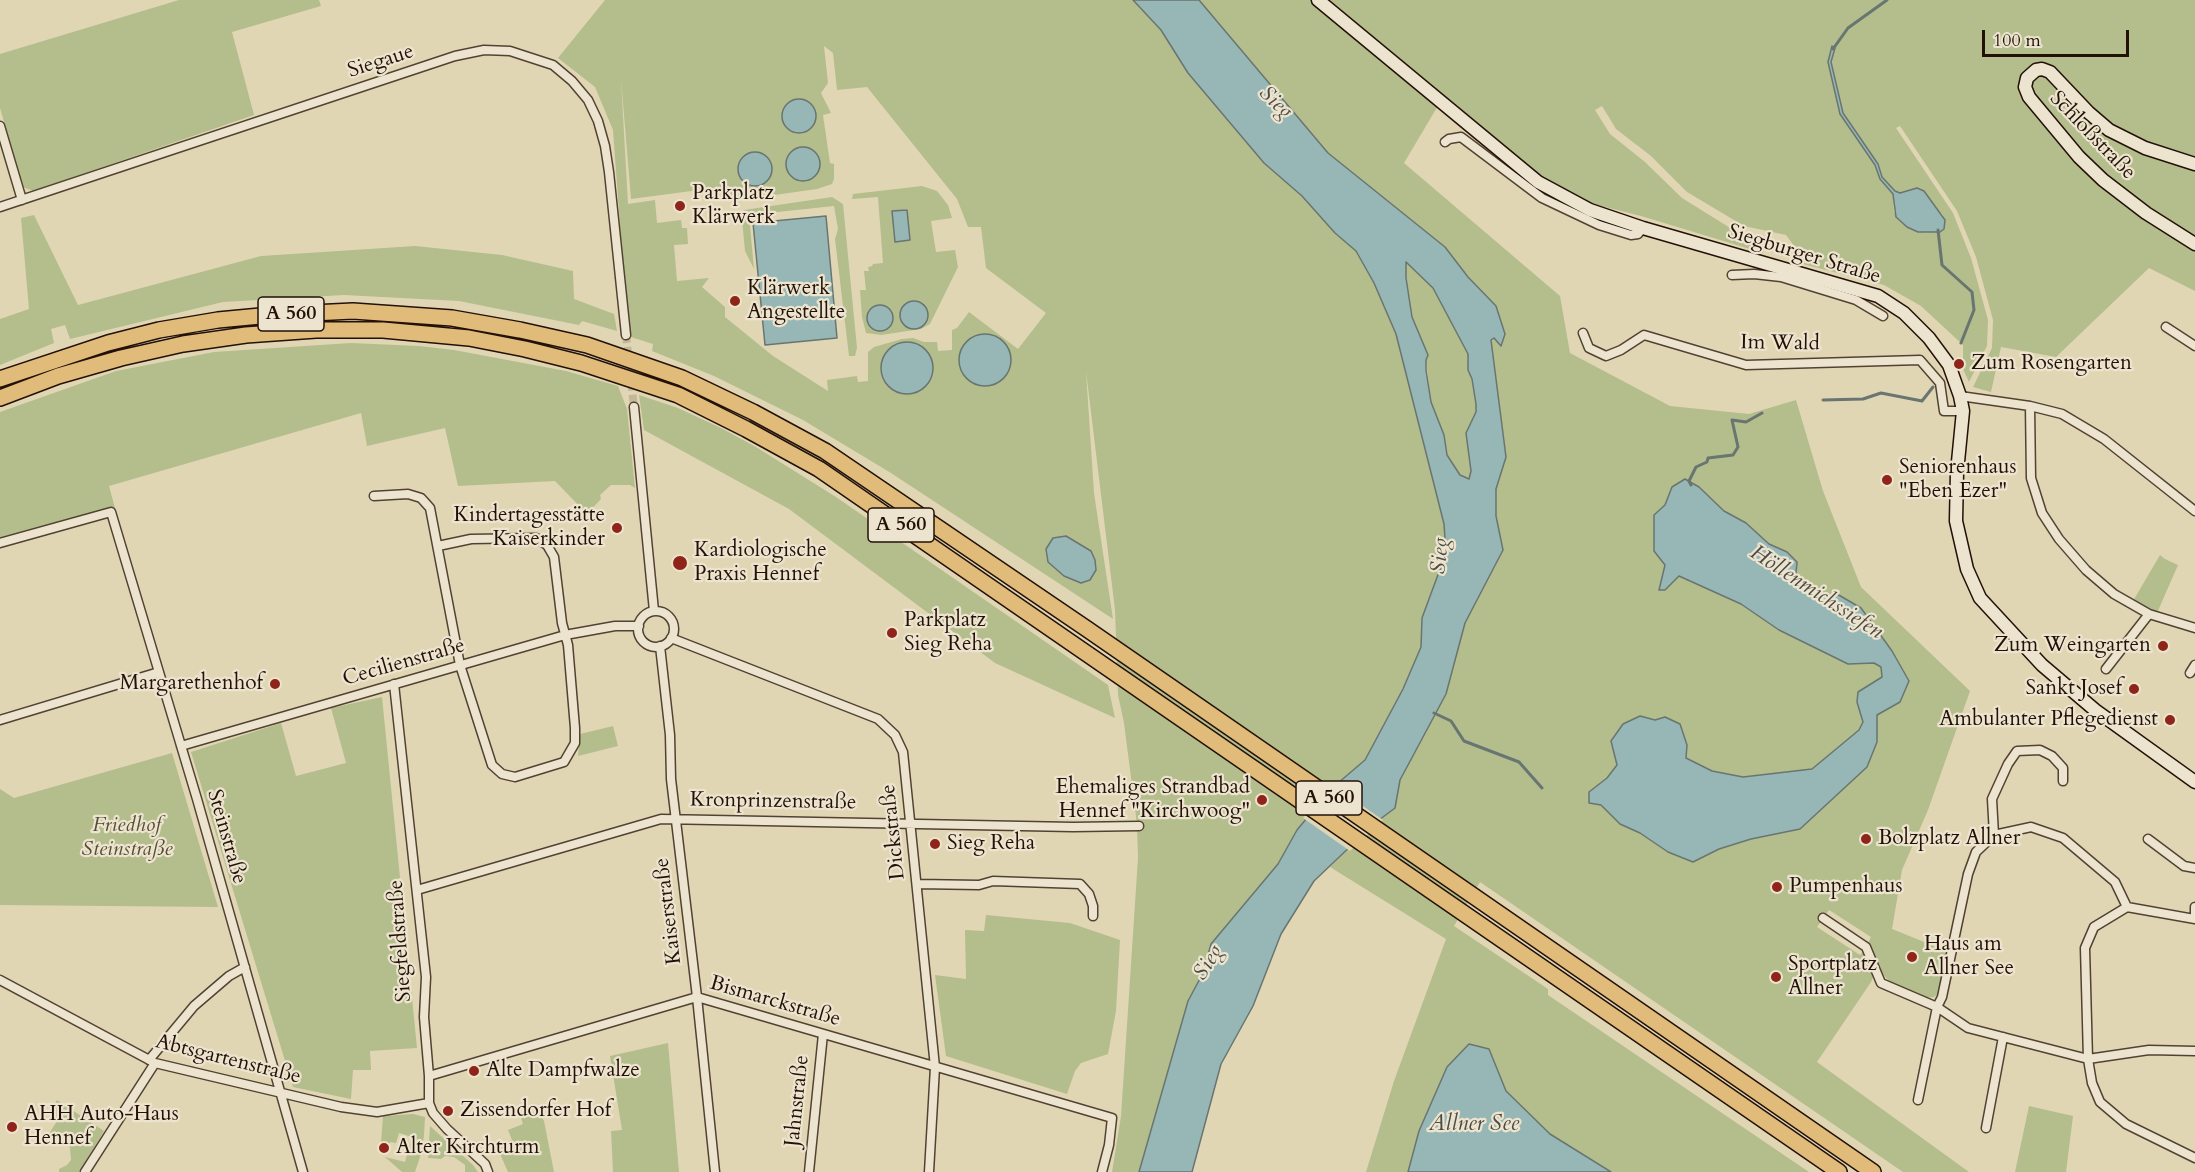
<!DOCTYPE html>
<meta charset="utf-8">
<style>
body{margin:0}
#map{position:relative;width:2195px;height:1172px;overflow:hidden;background:#e1d6b4;font-family:Cardo,serif}
canvas{display:block}
.scale{position:absolute;left:1982px;top:30px;width:147px;height:27px;box-sizing:border-box;border:3px solid #231108;border-top:0;padding-left:8px;font-size:18px;line-height:21px;white-space:nowrap;color:#231108;-webkit-text-stroke:4px #ece4ce;paint-order:stroke}
</style>
<div id="map">
<canvas width="2195" height="1172"></canvas>
<div class="scale">100 m</div>
</div>
<script>
const g = document.querySelector('canvas').getContext('2d');
g.lineJoin = 'round';
function fill(path, color) {
  g.fillStyle = color;
  g.fill(path, 'evenodd');
}
function shape(rows) {
  const path = new Path2D();
  for (const r of rows) {
    if (r.length === 3) {
      path.moveTo(r[0] + r[2], r[1]);
      path.arc(r[0], r[1], r[2], 0, 2 * Math.PI);
      continue;
    }
    path.moveTo(r[0], r[1]);
    for (let i = 2; i < r.length; i += 2) path.lineTo(r[i], r[i + 1]);
  }
  return path;
}
function stroke(path, color, width, dash) {
  g.strokeStyle = color;
  g.lineWidth = width;
  g.lineCap = dash ? 'butt' : 'round';
  g.setLineDash(dash || []);
  g.stroke(path);
}
function write(font, color, halo, rows, align = 'center') {
  g.font = font + ' Cardo,serif';
  g.lineWidth = 4.5;
  g.setLineDash([]);
  g.textBaseline = 'middle';
  g.strokeStyle = halo;
  g.fillStyle = color;
  for (const [text, x, y, turn = 0] of rows) {
    g.save();
    g.translate(x, y);
    g.rotate((+turn || 0) * Math.PI / 180);
    g.textAlign = isNaN(turn) ? turn : align;
    if (halo) g.strokeText(text, 0, 0);
    g.fillText(text, 0, 0);
    g.restore();
  }
}
fill(shape([
 [179,0,319,0,321,6,232,32,254,115,33,191,23,187,0,108,0,54],
 [605,0,1133,0,1161,30,1188,73,1264,163,1302,196,1335,233,1356,251,1374,283,1396,334,1444,524,1446,553,1422,618,1421,647,1403,689,1365,760,1331,789,1297,830,1278,864,1211,944,1203,973,1188,1001,1139,1172,1112,1172,1121,1116,1138,858,1137,824,1124,723,1118,695,1115,610,1086,371,1094,493,1113,619,891,473,803,420,714,376,652,351,653,344,631,337,627,320,613,130,595,87,558,58],
 [824,46,833,53,837,90,867,87,957,199,968,227,981,227,986,268,1046,313,1018,349,969,312,957,328,952,330,952,350,938,351,937,342,924,342,913,338,902,339,874,347,868,352,868,381,858,382,857,376,827,380,828,391,773,356,725,317,725,307,702,287,709,278,677,281,674,245,688,244,687,228,682,228,681,220,657,223,655,200,628,204,621,79,631,199,729,186,731,196,746,199,817,189,832,184,834,179,834,164,830,163,823,115,831,113,821,93,828,83],
 [1199,0,2195,0,2195,291,2149,268,2056,357,2001,347,1991,392,1973,387,1992,348,1993,320,1976,257,1957,211,1900,126,1896,128,1953,213,1971,258,1988,320,1987,346,1969,382,1963,369,1963,345,1921,306,1884,285,1795,262,1795,247,1786,235,1744,226,1687,192,1651,156,1616,129,1602,106,1595,110,1610,134,1645,162,1682,198,1740,234,1766,243,1763,253,1641,216,1542,191,1378,46,1439,104,1404,163,1560,296,1570,353,1670,406,1749,414,1796,400,1823,491,1861,587,1970,691,1928,810,1902,870,1892,929,1949,952,1940,992,1934,997,1925,998,1891,983,1877,968,1871,982,1817,1062,1969,1172,1903,1172,1480,882,1454,926,1548,989,1548,995,1809,1172,1611,1172,1550,1134,1506,1091,1489,1049,1469,1044,1447,1067,1419,1131,1408,1172,1366,1172,1394,1081,1446,939,1330,867,1375,823,1395,808,1400,780,1446,694,1465,623,1503,550,1496,516,1496,489,1506,457,1491,339,1494,338,1468,277,1445,247,1328,153],
 [1833,47,1835,48,1831,62,1843,113,1878,164,1882,177,1895,192,1900,193,1921,189,1931,203,1943,215,1945,225,1927,233,1894,212,1893,194,1880,179,1876,165,1840,114,1828,62],
 [1672,487,1699,487,1724,511,1746,523,1769,544,1787,552,1797,562,1795,585,1828,603,1861,608,1892,651,1909,681,1900,702,1877,715,1877,742,1867,767,1800,829,1751,839,1719,849,1693,862,1668,852,1640,833,1620,824,1589,792,1607,778,1617,765,1687,745,1686,758,1712,771,1743,777,1812,769,1859,730,1863,722,1857,702,1882,678,1881,667,1874,662,1848,664,1779,630,1741,604,1679,576,1665,590,1666,565,1654,515,1665,505],
 [1829,910,1871,937,1867,945,1824,917],
 [1822,920,1865,949,1860,955,1817,927],
 [922,186,937,191,948,205,952,218,931,221,936,252,955,250,958,267,930,324,921,329,881,335,866,333,862,317,860,290,866,290,864,271,869,271,868,267,872,266,873,264,883,263,878,197,852,199,853,194],
 [832,197,843,204,857,348,855,356,849,356,835,239,838,229,834,206,749,215,754,269,745,251,742,219,744,210],
 [34,215,78,305,261,256,415,246,502,255,573,271,574,299,614,314,617,331,582,321,579,325,459,301,344,295,223,302,70,339,65,325,51,329,54,343,0,365,0,319,29,309,21,218],
 [1406,262,1433,288,1468,354,1468,370,1472,379,1476,404,1476,412,1466,433,1471,471,1470,479,1460,475,1447,455,1444,435,1431,402,1426,360,1412,318,1406,278],
 [351,343,419,346,454,350,566,371,618,386,627,409,635,488,630,485,611,485,600,495,601,499,587,514,555,481,458,486,445,428,367,446,361,413,109,486,115,508,0,539,0,412,116,371,214,352],
 [639,395,678,408,721,428,756,447,836,497,1108,685,1115,718,995,663,789,509,644,430],
 [2160,555,2165,559,2178,565,2157,613,2133,601],
 [382,697,417,1048,370,1051,371,1070,353,1070,351,1099,293,1087,191,752,281,723,296,776,346,763,331,708],
 [613,726,618,746,578,756,580,734],
 [172,753,218,907,0,905,0,789,14,798],
 [986,915,1070,923,1120,940,1116,1011,1108,1054,1081,1063,1075,1071,1067,1094,946,1056,935,975,966,979,965,930,984,931],
 [668,1043,679,1172,613,1172,611,1131,622,1130,610,1056],
 [57,1100,104,1131,79,1172,59,1172,59,1169,67,1165,71,1160,70,1148,64,1135,55,1140,49,1134,57,1121,48,1114],
 [2029,1106,2073,1116,2066,1172,2015,1172],
 [535,1112,538,1117,541,1116,544,1121,554,1172,508,1172,497,1147,512,1140,508,1130,523,1124,521,1118],
 [413,1114,425,1117,424,1136,420,1157,415,1172,402,1172,385,1157,405,1162,412,1137,399,1133,396,1143,390,1142,389,1145,381,1143,383,1116],
 [430,1126,473,1165,478,1172,465,1172,465,1165,454,1157,445,1156,441,1159,428,1158]
]), '#b4bd8c');
const water = shape([
 [1133,0,1199,0,1328,153,1445,247,1468,277,1496,306,1505,334,1501,346,1494,338,1491,340,1506,457,1496,489,1496,516,1503,550,1465,623,1446,694,1400,780,1395,808,1375,823,1314,881,1281,934,1253,1006,1221,1064,1192,1172,1139,1172,1188,1001,1203,973,1211,944,1278,864,1297,830,1331,789,1365,760,1403,689,1421,647,1422,618,1446,553,1444,524,1396,334,1374,283,1356,251,1335,233,1302,196,1264,163,1188,73,1161,30,1133,0],
 [1406,262,1433,288,1468,354,1468,370,1472,379,1476,404,1476,412,1466,433,1471,471,1469,479,1460,475,1447,455,1444,435,1431,402,1426,370,1426,360,1428,355,1412,317,1406,278,1406,262],
 [1832,46,1835,48,1831,62,1843,113,1878,164,1882,177,1895,191,1900,193,1917,188,1924,191,1945,220,1944,229,1940,232,1918,232,1907,227,1896,217,1893,194,1880,179,1875,165,1840,114,1828,62,1832,46],
 [799,116,17],
 [803,164,17],
 [755,169,17],
 [907,210,910,240,895,242,892,211,907,210],
 [826,216,837,338,765,345,753,223,826,216],
 [914,315,14],
 [880,318,13],
 [985,360,26],
 [907,368,26],
 [1685,479,1699,487,1724,511,1746,523,1769,544,1787,552,1797,562,1795,585,1828,603,1837,594,1861,608,1892,651,1909,681,1900,702,1877,715,1877,742,1867,767,1800,829,1751,839,1719,849,1693,862,1668,852,1640,833,1620,824,1601,805,1589,803,1589,792,1607,778,1617,765,1611,741,1623,724,1640,716,1655,720,1665,717,1680,724,1687,745,1686,758,1712,771,1743,777,1812,769,1859,730,1863,722,1857,702,1858,692,1882,677,1881,667,1874,663,1848,664,1779,630,1741,604,1679,576,1665,590,1659,590,1665,565,1654,551,1654,515,1665,505,1672,487,1685,479],
 [1066,536,1091,551,1095,560,1096,570,1090,580,1081,583,1064,576,1048,562,1046,549,1053,538,1066,536],
 [1469,1044,1489,1049,1506,1091,1550,1134,1611,1172,1408,1172,1419,1131,1447,1067,1469,1044]
]);
fill(water, '#97b7b6');
stroke(water, '#697570', 1.5);
fill(shape([
 [1331,784,1383,820,1350,851,1303,818]
]), '#e1d6b4');
stroke(shape([
 [1833,49,1848,28,1887,0],
 [1938,230,1942,265,1972,292,1974,310,1961,343],
 [1823,400,1863,399,1881,393,1922,401,1933,387],
 [1691,485,1689,481,1696,467,1707,462,1708,458,1733,455,1738,447,1732,420,1746,422,1762,413],
 [1434,713,1451,721,1464,741,1519,762,1542,788]
]), '#697570', 3);
stroke(shape([
 [626,335,634,407]
]), '#c4b89a', 8, [8, 4]);
const minor = shape([
 [0,126,22,200],
 [1445,142,1449,139,1461,137,1542,198,1599,225,1631,235,1638,234,1643,228],
 [0,207,455,56,484,50,510,51,553,65,572,81,588,100,598,121,605,146,609,172,626,335],
 [1732,275,1754,274,1781,277,1856,300,1883,316],
 [2166,327,2195,346],
 [1583,333,1589,348,1606,356,1621,350,1644,335,1746,365,1920,360,1940,383,1944,411,1963,411],
 [1960,396,2030,406,2062,414,2104,439,2195,511],
 [2030,406,2031,478,2042,513,2059,539,2086,570,2114,594,2149,614,2195,628],
 [634,407,654,611],
 [374,496,408,494,421,498,430,508,460,665,492,765,502,774,515,777,564,762,575,743,575,728,568,645,562,623,554,557,547,545,536,538,471,539,438,546],
 [0,543,111,512,197,799,303,1172],
 [656,629,18],
 [671,638,878,719,895,735,903,752,935,1067,929,1172],
 [660,646,670,735,671,779,697,997,715,1172],
 [2106,669,2149,614],
 [2190,673,2195,665],
 [394,684,426,977,424,1017,429,1076,429,1103,433,1113,447,1129,485,1164,488,1172],
 [0,720,159,672],
 [181,746,565,635,615,626,639,626],
 [1994,835,1992,799,2008,764,2017,751,2040,750,2052,756,2063,768,2063,781],
 [2148,839,2184,866,2195,868],
 [918,884,979,885,993,881,1080,884,1089,894,1093,906,1093,916],
 [417,890,661,819,1073,827,1139,826],
 [1823,918,1866,947,1881,983,1937,1007,1968,1028,2088,1059,2149,1050,2195,1051],
 [2195,919,2127,907,2094,927,2085,948,2088,1059,2092,1083,2100,1102,2126,1124,2195,1158],
 [2195,919,2195,907],
 [0,980,155,1063,341,1107,377,1112,429,1103],
 [149,1060,194,1006,229,976,245,967],
 [429,1076,697,997,1112,1118,1109,1145,1102,1172],
 [1918,1100,1937,1007,1942,997,1968,874,1976,852,1994,835,2031,827,2063,838,2115,882,2127,907],
 [1986,1128,2003,1037],
 [85,1172,155,1063],
 [809,1172,823,1034]
]);
const secondary = shape([
 [1318,0,1538,182,1590,210,1643,228,1878,296,1904,313,1929,338,1949,365,1960,396,1963,411,1957,472,1956,521,1967,569,1980,598,2042,665,2095,710,2195,782],
 [2195,164,2145,148,2109,130,2088,112,2050,72,2042,69,2036,70,2027,78,2025,87,2029,97,2079,157,2103,180,2146,213,2195,244]
]);
const motorway = shape([
 [0,379,108,343,159,330,218,320,271,315,353,311,452,318,520,330,587,345,682,378,753,412,825,451,1087,629,1873,1172],
 [0,398,58,376,121,358,183,344,246,335,316,330,383,330,469,338,525,349,581,363,678,395,746,429,819,469,1839,1172]
]);
stroke(minor, '#524233', 11);
stroke(secondary, '#231108', 15);
stroke(motorway, '#231108', 18);
stroke(minor, '#ece4ce', 8);
stroke(secondary, '#ece4ce', 12);
stroke(motorway, '#e0bb7a', 15);
for (const [x, y, r, color] of [
 [680,206,6,"#8f2418"],
 [735,301,6,"#8f2418"],
 [1959,364,6,"#8f2418"],
 [1887,480,6,"#8f2418"],
 [617,528,6,"#8f2418"],
 [680,563,8,"#8f2418"],
 [892,633,6,"#8f2418"],
 [2163,646,6,"#8f2418"],
 [275,684,6,"#8f2418"],
 [2134,689,6,"#8f2418"],
 [2170,720,6,"#8f2418"],
 [1262,800,6,"#8f2418"],
 [1866,839,6,"#8f2418"],
 [935,844,6,"#8f2418"],
 [1777,887,6,"#8f2418"],
 [1912,957,6,"#8f2418"],
 [1776,977,6,"#8f2418"],
 [474,1071,6,"#8f2418"],
 [448,1111,6,"#8f2418"],
 [12,1127,6,"#8f2418"],
 [384,1148,6,"#8f2418"]
]) {
  const dot = new Path2D();
  dot.arc(x, y, r, 0, 2 * Math.PI);
  g.fillStyle = color;
  g.fill(dot);
  stroke(dot, '#ece4ce', 2);
}
for (const [x, y, w] of [
 [291,314,66],
 [901,525,66],
 [1329,798,66]
]) {
  const box = new Path2D();
  box.roundRect(x - w / 2, y - 17, w, 34, 4.5);
  g.fillStyle = '#ece4ce';
  g.fill(box);
  stroke(box, '#231108', 1.5);
}
write('bold 20px', '#231108', null, [
 ["A 560",291,314],
 ["A 560",901,525],
 ["A 560",1329,798]
]);
write('21px', '#231108', '#ece4ce', [
 ["Siegaue",381,62,-18],
 ["Schloßstraße",2092,136,46],
 ["Siegburger Straße",1804,255,17],
 ["Im Wald",1780,344,1],
 ["Cecilienstraße",404,663,-16],
 ["Kronprinzenstraße",773,802,1],
 ["Dickstraße",894,832,-96],
 ["Steinstraße",226,837,74],
 ["Kaiserstraße",669,911,-97],
 ["Siegfeldstraße",401,941,-94],
 ["Bismarckstraße",775,1002,16],
 ["Abtsgartenstraße",228,1060,14],
 ["Jahnstraße",798,1101,-84]
]);
write('21px', '#231108', '#ece4ce', [
 ["Parkplatz",692,194],
 ["Klärwerk",692,218],
 ["Klärwerk",747,289],
 ["Angestellte",747,313],
 ["Zum Rosengarten",1971,364],
 ["Seniorenhaus",1899,468],
 ["\"Eben Ezer\"",1899,492],
 ["Kindertagesstätte",605,516,"right"],
 ["Kaiserkinder",605,540,"right"],
 ["Kardiologische",694,551],
 ["Praxis Hennef",694,575],
 ["Parkplatz",904,621],
 ["Sieg Reha",904,645],
 ["Zum Weingarten",2151,646,"right"],
 ["Margarethenhof",263,684,"right"],
 ["Sankt Josef",2122,689,"right"],
 ["Ambulanter Pflegedienst",2158,720,"right"],
 ["Ehemaliges Strandbad",1250,788,"right"],
 ["Hennef \"Kirchwoog\"",1250,812,"right"],
 ["Bolzplatz Allner",1878,839],
 ["Sieg Reha",947,844],
 ["Pumpenhaus",1789,887],
 ["Haus am",1924,945],
 ["Allner See",1924,969],
 ["Sportplatz",1788,965],
 ["Allner",1788,989],
 ["Alte Dampfwalze",486,1071],
 ["Zissendorfer Hof",460,1111],
 ["AHH Auto-Haus",24,1115],
 ["Hennef",24,1139],
 ["Alter Kirchturm",396,1148]
], 'left');
write('italic 21px', '#564d36', '#ece4ce', [
 ["Friedhof",127,826],
 ["Steinstraße",127,850]
]);
write('italic 22px', '#4c4b45', '#ece4ce', [
 ["Sieg",1275,103,43],
 ["Sieg",1441,556,-85],
 ["Höllenmichssiefen",1816,593,33],
 ["Sieg",1209,963,-58],
 ["Allner See",1474,1125]
]);
</script>
